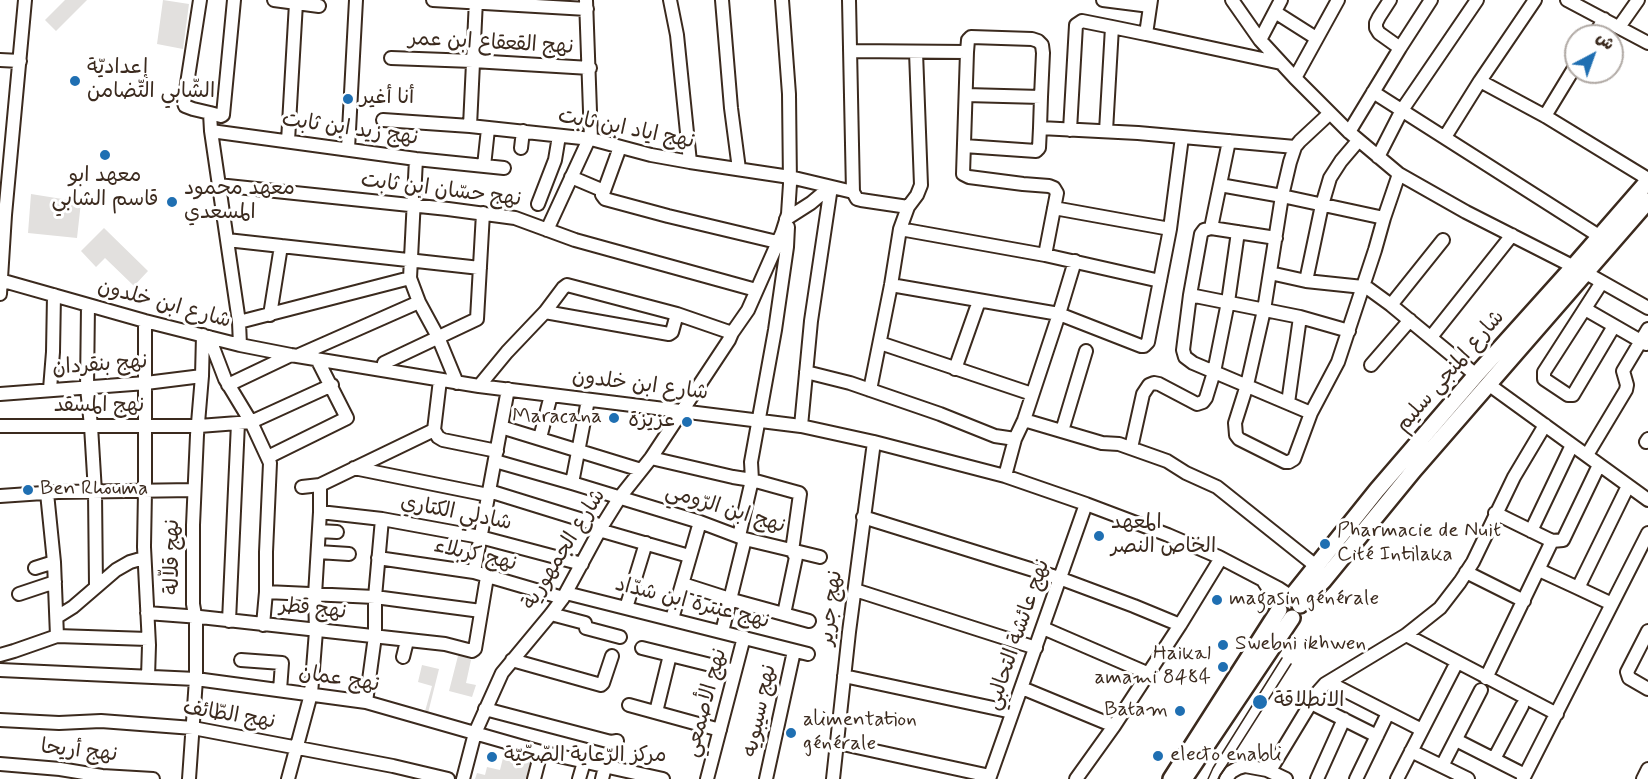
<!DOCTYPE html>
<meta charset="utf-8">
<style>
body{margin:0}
#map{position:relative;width:1648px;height:779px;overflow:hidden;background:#fff;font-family:Mynerve,"Playpen Sans Arabic",sans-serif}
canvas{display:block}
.north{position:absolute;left:1564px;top:24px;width:60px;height:60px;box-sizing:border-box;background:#fff;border:2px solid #b1aaa5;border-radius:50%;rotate:41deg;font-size:16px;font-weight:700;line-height:24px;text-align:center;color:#3b2a1e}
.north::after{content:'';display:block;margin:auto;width:21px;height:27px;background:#1f6fb2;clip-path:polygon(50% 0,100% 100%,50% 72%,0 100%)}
</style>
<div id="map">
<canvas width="1648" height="779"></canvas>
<div class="north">ش</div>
</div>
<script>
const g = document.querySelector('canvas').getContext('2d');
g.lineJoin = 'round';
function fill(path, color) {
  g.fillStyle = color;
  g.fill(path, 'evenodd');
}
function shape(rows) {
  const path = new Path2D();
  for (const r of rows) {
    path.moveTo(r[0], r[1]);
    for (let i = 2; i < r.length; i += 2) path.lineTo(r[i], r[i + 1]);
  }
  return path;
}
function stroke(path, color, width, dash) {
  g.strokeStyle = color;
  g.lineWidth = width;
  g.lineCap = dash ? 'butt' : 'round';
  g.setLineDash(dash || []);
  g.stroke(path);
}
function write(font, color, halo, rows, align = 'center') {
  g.font = font + ' Mynerve,"Playpen Sans Arabic",sans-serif';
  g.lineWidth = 6;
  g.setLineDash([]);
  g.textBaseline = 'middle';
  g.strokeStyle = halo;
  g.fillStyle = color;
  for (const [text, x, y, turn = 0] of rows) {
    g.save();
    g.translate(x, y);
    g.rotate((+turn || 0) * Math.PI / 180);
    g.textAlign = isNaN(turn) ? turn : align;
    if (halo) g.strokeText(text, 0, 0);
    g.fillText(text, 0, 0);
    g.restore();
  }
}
fill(shape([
 [65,0,87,0,56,31,45,20],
 [163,0,189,4,183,49,157,44],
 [31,194,81,202,77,238,28,233],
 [104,228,148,271,134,286,105,258,96,267,81,251],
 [459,652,471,660,466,683,476,685,472,697,449,691],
 [422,665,439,669,427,717,424,715,432,686,418,682],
 [505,750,537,759,532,779,475,779,477,773,485,775,487,767,500,770]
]), '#e2e0de');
const minor = shape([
 [200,0,184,103,185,106,193,109,210,113],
 [234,0,223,115,221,116,210,113,211,131,239,322,240,345],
 [274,0,319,6],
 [433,0,587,9],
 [586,0,591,139],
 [670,0,677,35,690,162],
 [722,0,731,108,739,169],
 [849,0,853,192],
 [1103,0,1150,6],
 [1151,0,1146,34,1281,63],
 [1232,0,1260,40,1295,78,1349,132,1399,174,1466,212,1586,273,1648,308],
 [1390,0,1379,17,1376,23,1376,28,1379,33,1400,48],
 [1567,0,1648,43],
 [1275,12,1316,38],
 [1619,27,1638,0],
 [1594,36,1604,19],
 [1260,40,1281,0],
 [850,51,967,52,963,174,969,177,1023,184,1049,186,1054,188,1057,193,1045,255],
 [967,52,968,40,971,37,1032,39,1038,41,1042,45,1043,53,1041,97],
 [391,58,473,61,590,68],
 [0,60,20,61],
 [1295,78,1338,0],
 [1480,81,1545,116,1648,179],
 [1373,92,1599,236],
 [1329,114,1300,141,1295,147,1290,162,1282,196,1264,310,1247,385,1235,423,1236,435,1239,439,1285,462,1289,462,1294,459,1311,413,1338,362,1375,250,1384,218,1399,174],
 [1545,116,1576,65],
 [383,120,470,126,591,139,651,155,690,162,790,177,853,192,857,199,861,200,908,207,917,195,921,185,916,52],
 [470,126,476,0],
 [1040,128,1138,133,1295,147],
 [1070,130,1076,25,1082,21,1112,27],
 [211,131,416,159,504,168],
 [1106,131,1112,27,1146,34],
 [1349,132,1400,48,1431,0],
 [1445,137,1480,81,1535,0],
 [288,141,296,3],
 [964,146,1036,151,1039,148,1040,128,1041,97,966,95],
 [521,148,523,131],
 [348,149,356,0],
 [1378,157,1402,110,1477,0],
 [416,159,410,278,419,302,438,337,457,383],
 [484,166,488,129],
 [571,177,604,191,602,195,605,199,668,216,777,242],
 [218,185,448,209,515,218,575,240,756,290],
 [1220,185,1282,196,1384,218],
 [604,191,620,147],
 [538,204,555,160,559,136],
 [1054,208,1170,229],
 [786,219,811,203,830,187],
 [1211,228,1229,141],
 [900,229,1045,255,1160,281],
 [547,230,589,139],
 [1276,238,1211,228,1204,230,1201,234,1190,295,1183,350,1185,357,1193,363,1311,413],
 [227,240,480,268],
 [1270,273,1306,281,1363,287,1369,289,1391,305,1476,375],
 [0,280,145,321,240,345,291,355,479,386,801,426,874,442,1005,476,1086,504,1168,535,1219,557,1278,588,1290,596],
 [1306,281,1322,205,1330,178,1341,161,1358,141],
 [1602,282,1544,372,1544,379,1568,395,1573,395,1614,326],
 [891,285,1059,314,1141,346,1144,346,1148,342,1170,229,1182,137],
 [0,294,5,215,25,0],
 [1190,295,1300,317,1349,331],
 [88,305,87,388,91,426,95,492,96,587],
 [1391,305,1443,240],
 [1585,309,1646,344],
 [545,312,563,288,567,285,677,314],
 [270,315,281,246],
 [145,321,145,491,144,547,149,645,148,677],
 [239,322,410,278],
 [209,337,225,379,251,422,270,463,266,552,266,592,263,625],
 [1431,337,1512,235],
 [880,343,1032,394],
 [299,355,419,302],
 [384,363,477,319,483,213],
 [1371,365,1410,320],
 [955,369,979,301],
 [806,372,850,383,940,414,995,436,1015,439],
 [1488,384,1648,500],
 [228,385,291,355],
 [479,386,507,352,545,312,669,334,672,332,677,314,732,333],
 [50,389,53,352,54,295],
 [870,390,891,285,900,229,908,207],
 [0,394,146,383,202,376],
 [1288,403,1300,317],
 [1024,420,1102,443,1119,444,1167,461,1186,473,1217,487,1316,566],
 [0,426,199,426,251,422,332,385],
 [801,426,811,321,831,187],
 [501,427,641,470],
 [434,430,440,380],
 [1062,431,1086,351],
 [540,438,551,395],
 [1646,442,1648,439],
 [1131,448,1143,394,1149,385,1154,383,1159,384,1197,404,1203,402,1206,398,1214,372,1228,302,1238,232],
 [1587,455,1626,390,1627,385,1623,371,1648,329],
 [268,457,347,418,317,359],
 [651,458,733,477,752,480,799,493,800,494,792,551,796,557,784,614],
 [495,461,572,483,700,522,745,539,820,557],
 [354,468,488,495],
 [1005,476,1015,439,1024,420,1059,314,1075,261],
 [572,483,588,400],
 [302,487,320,485,434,430,438,437,443,440,497,451],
 [489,491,602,526],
 [47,493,54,562,57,636],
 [0,496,58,492,194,490],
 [320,512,382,519,480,537,582,564],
 [1495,513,1552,541,1563,540,1599,465],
 [863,517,1059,578,1134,606,1180,625],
 [599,530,689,556],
 [319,531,337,532],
 [1531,531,1572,445],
 [739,536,752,480,751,462,775,330,787,247,788,227],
 [318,552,349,554],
 [378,558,474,572,563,598],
 [35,568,54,562],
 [1539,570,1578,588,1628,486],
 [474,572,508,389],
 [1466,572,1524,601],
 [1264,582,1279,605],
 [683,584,736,601,809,621],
 [1578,588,1612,604],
 [855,590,1036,648],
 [266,592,375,597,481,611],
 [566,593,808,654],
 [19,594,55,582],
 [626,608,646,543],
 [147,613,200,617,445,644,472,651,475,649,487,577],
 [551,614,585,623,586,628,620,637],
 [57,617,73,607,116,570,130,562,144,558],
 [672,619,700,522],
 [229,621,238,423],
 [1043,628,1147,673],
 [1648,631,1627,672,1629,678,1648,689],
 [722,632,745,539],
 [1406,635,1557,714],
 [642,648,735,671],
 [0,655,14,651,57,636,148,639],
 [403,657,407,641],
 [241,660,282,663,280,690],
 [512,660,601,685,603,683,612,656],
 [0,670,196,679,366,702,541,752,663,779],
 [844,676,1012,712],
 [1486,678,1552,541],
 [1328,682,1422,730],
 [1022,688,1114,726],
 [366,702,375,636,375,597,382,519],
 [1311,703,1377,736],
 [629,705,720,730],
 [485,709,611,742,617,741],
 [656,712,670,655],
 [0,720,59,723,101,721,193,728,393,766,448,779],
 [1456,740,1525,775],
 [838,743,990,776],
 [1411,751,1468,779],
 [1494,759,1522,706],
 [0,764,60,769,102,776,153,779],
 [1442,766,1481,690],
 [1267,770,1286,779],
 [189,779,196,679,196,621,193,604,193,525,197,435,202,376,203,335],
 [288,779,311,694,316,631,315,595,320,512,320,485],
 [463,779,475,733,502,673,551,614,563,598,602,526,620,497,651,458,729,340,732,333,748,310,782,233,788,214,790,184,789,94,782,0],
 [534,779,541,752],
 [579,779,584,762],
 [602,779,605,767],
 [707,779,744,637],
 [766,779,794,651],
 [833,779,849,632,874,442],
 [989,779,1086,504],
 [1076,779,1114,726,1180,625,1221,558],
 [1226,779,1231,772,1238,768,1245,766,1267,770,1274,764,1317,693,1325,684,1406,635,1440,608,1460,582,1473,562,1514,477,1545,425],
 [1317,779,1344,719],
 [1356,779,1388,713],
 [1397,779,1457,662],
 [1523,779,1648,533],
 [1643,779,1648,769]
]);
const major = shape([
 [1292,596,1377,490,1476,375,1574,266,1648,181],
 [1300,605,1324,580,1414,470,1648,201],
 [1171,779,1279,610],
 [1184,779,1292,618]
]);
stroke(minor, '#3b2a1e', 16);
stroke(major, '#3b2a1e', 20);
stroke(minor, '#fff', 12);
stroke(major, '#fff', 15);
stroke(shape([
 [1208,779,1213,768,1282,658],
 [1218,779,1291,664]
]), '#3b2a1e', 1.5);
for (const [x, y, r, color] of [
 [75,81,6,"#1f6fb2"],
 [348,99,6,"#1f6fb2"],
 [105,155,6,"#1f6fb2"],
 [172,202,6,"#1f6fb2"],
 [614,418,6,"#1f6fb2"],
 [687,422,6,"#1f6fb2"],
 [28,490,6,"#1f6fb2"],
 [1099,536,6,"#1f6fb2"],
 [1325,544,6,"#1f6fb2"],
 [1217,600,6,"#1f6fb2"],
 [1223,645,6,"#1f6fb2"],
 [1223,667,6,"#1f6fb2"],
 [1260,702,8,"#1f6fb2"],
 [1180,711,6,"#1f6fb2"],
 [791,733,6,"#1f6fb2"],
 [1158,756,6,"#1f6fb2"],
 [492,757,6,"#1f6fb2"]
]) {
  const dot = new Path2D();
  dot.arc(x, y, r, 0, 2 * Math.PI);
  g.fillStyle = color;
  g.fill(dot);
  stroke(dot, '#fff', 2);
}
write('21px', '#3b2a1e', '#fff', [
 ["نهج القعقاع ابن عمر",491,44,3],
 ["نهج زيد ابن ثابت",350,130,8],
 ["نهج اياد ابن ثابت",626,130,11],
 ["نهج حسّان ابن ثابت",441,191,7],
 ["شارع ابن خلدون",164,305,15],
 ["نهج بنقردان",100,366,-4],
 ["شارع المنجي سليم",1451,372,-49],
 ["شارع ابن خلدون",640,386,7],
 ["نهج المسقد",99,407],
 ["نهج ابن الرّومي",725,510,17],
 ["شادلي الكتاري",456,514,11],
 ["شارع الجمهورية",565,550,-58],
 ["نهج كربلاء",475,556,13],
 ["نهج قلاّلة",174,557,-90],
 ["نهج عنترة ابن شدّاد",692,604,14],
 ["نهج جرير",832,608,-83],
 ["نهج قطر",313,610,6],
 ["نهج عائشة التحالبي",1019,635,-71],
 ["نهج عمان",339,680,9],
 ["نهج الأصمعي",707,703,-75],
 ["نهج سيبويه",761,711,-78],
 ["نهج الطّائف",229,716,9],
 ["نهج أريحا",79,752,6]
]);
write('21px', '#3b2a1e', '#fff', [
 ["إعداديّة",87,69],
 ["الشّابي التّضامن",87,93],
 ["أنا أغير",360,99],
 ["معهد ابو",105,177,"center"],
 ["قاسم الشابي",105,201,"center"],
 ["معهد محمود",184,190],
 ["المسعدي",184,214],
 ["Maracana",602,418,"right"],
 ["عزيزة",675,422,"right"],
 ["Ben Rhouma",40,490],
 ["المعهد",1111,524],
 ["الخاص النصر",1111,548],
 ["Pharmacie de Nuit",1337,532],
 ["Cité Intilaka",1337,556],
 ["magasin générale",1229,600],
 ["Swebni ikhwen",1235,645],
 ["Haikal",1211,655,"right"],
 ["amami 8484",1211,679,"right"],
 ["الانطلاقة",1274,702],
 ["Batam",1168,711,"right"],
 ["alimentation",803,721],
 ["générale",803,745],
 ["electo enabli",1170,756],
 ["مركز الرّعاية الصّحّيّة",504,757]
], 'left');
</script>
